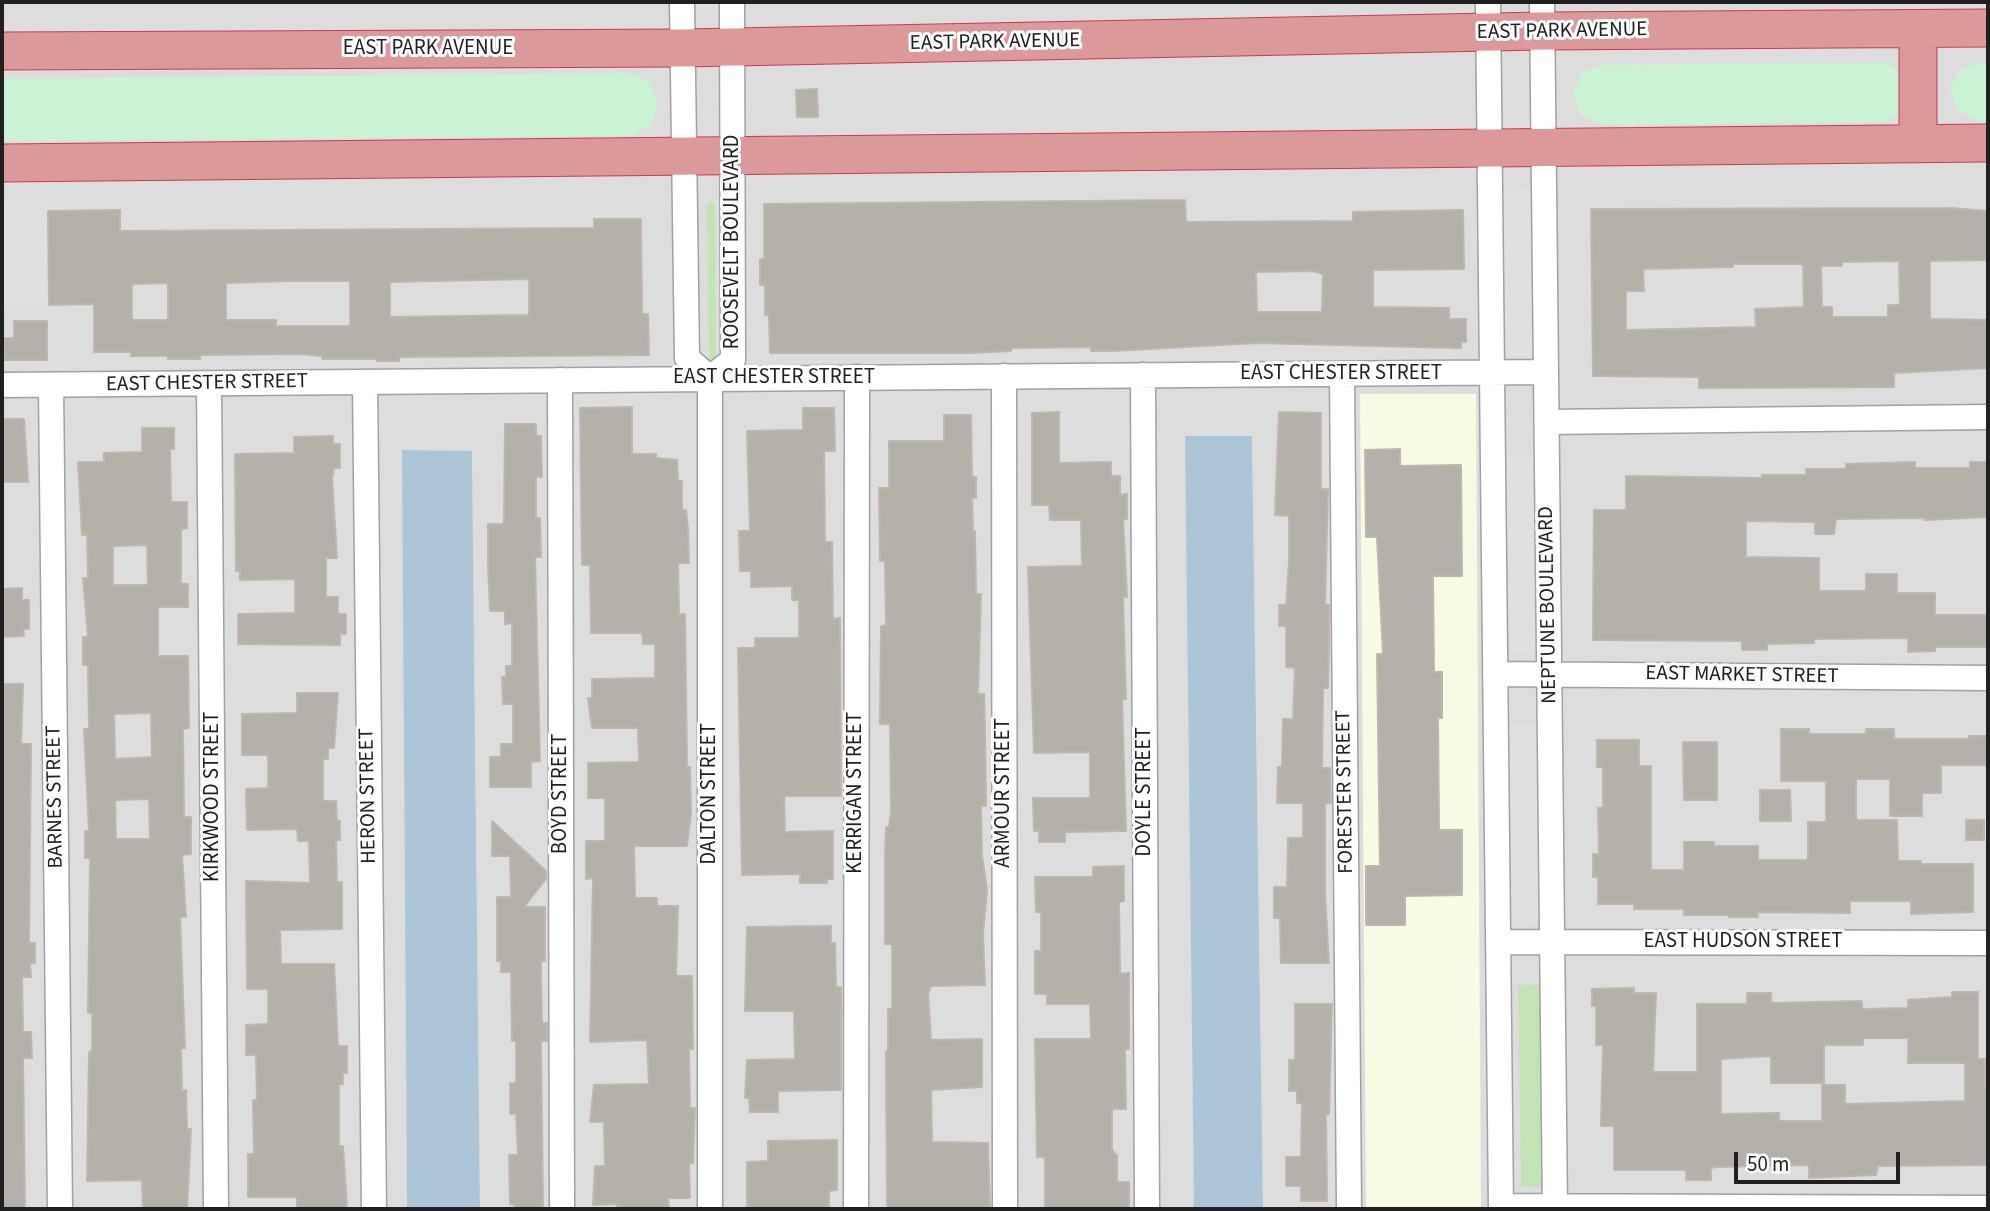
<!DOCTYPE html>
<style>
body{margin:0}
#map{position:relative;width:1990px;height:1211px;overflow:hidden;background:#efeee7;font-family:"Source Sans 3",sans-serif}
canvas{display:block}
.frame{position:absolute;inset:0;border:4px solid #202020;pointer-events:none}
.scale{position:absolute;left:1734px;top:1152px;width:166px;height:32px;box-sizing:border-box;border:4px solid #202020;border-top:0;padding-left:9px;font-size:21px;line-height:24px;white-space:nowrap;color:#202020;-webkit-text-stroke:5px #fff;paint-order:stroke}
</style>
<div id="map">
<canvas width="1990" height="1211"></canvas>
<div class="frame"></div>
<div class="scale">50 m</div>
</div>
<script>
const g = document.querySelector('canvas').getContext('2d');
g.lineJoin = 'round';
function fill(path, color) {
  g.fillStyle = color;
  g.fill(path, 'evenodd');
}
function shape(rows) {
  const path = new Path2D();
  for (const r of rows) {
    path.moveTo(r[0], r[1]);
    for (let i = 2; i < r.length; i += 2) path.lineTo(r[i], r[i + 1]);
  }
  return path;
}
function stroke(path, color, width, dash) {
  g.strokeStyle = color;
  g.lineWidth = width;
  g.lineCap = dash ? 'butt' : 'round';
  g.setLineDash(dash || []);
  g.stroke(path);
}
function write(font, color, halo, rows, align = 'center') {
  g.font = font + ' "Source Sans 3",sans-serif';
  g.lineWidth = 6;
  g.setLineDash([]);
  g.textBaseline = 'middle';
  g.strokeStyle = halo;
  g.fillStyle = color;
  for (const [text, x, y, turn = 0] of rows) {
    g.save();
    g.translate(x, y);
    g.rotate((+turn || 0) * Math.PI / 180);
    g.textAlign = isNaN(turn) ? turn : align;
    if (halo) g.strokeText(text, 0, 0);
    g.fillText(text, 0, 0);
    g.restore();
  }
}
fill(shape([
 [2,2,1988,2,1988,1209,1263,1209,1252,437,1186,436,1194,1209,480,1209,472,452,403,450,407,1209,2,1209]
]), '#dedddd');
fill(shape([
 [1360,394,1476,394,1481,1209,1366,1209]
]), '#f7fbe4');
fill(shape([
 [711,201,715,204,716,359,712,363,709,359,707,205],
 [1545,984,1548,1187,1521,1186,1518,985]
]), '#c3e3b4');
fill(shape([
 [1885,63,1903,74,1904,112,1886,122,1601,125,1581,115,1573,94,1581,74,1601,65],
 [1977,63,1988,63,1988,122,1980,122,1959,111,1950,91,1957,73],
 [629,73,648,81,658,103,651,125,632,136,2,141,2,79]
]), '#caf3d5');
fill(shape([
 [691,2,726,2,726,10,691,10],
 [1540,188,1542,357,1504,356,1502,191],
 [48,201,49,305,2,306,2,202],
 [1544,455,1546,653,1511,653,1505,456],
 [1545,724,1549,923,1510,922,1506,725]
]), '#e0e0e0');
fill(shape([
 [1185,436,1252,436,1263,1209,1194,1209],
 [402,450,472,451,480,1209,407,1209]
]), '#adc6d7');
const building = shape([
 [817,89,818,117,797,117,796,90,817,89],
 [1185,200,1186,222,1353,221,1353,212,1463,210,1464,269,1373,270,1373,307,1449,308,1449,319,1466,319,1466,342,1461,342,1461,348,1457,348,1257,343,1113,351,1091,351,1091,347,1011,348,1011,351,971,353,770,353,769,315,765,315,765,285,760,285,760,259,764,259,764,204,1185,200],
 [1313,271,1323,274,1322,312,1257,312,1256,272,1313,271],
 [1951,208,1988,211,1988,260,1930,261,1930,319,1988,320,1988,368,1894,373,1894,387,1699,388,1699,377,1593,376,1591,209,1951,208],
 [1899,261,1900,305,1888,305,1888,317,1832,317,1832,307,1822,307,1821,266,1842,266,1842,262,1899,261],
 [1733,264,1803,264,1804,307,1755,309,1756,327,1626,330,1626,291,1644,291,1643,269,1733,267,1733,264],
 [120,210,120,231,594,228,594,219,641,219,642,314,648,314,649,355,399,357,399,361,377,361,377,359,322,359,322,356,300,354,200,355,200,359,168,359,168,356,131,356,131,352,94,352,94,304,49,305,48,211,120,210],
 [529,279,529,315,390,317,390,282,529,279],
 [291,281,350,281,350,326,276,326,276,320,226,320,226,283,291,281],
 [168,283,168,320,132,320,132,284,168,283],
 [14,321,47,321,47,360,4,360,4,338,14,338,14,321],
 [632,407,632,454,656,454,656,458,677,460,678,481,682,481,682,510,686,510,688,530,689,563,678,563,679,614,685,614,687,767,690,767,691,813,687,846,634,846,635,898,657,898,657,906,678,906,676,976,692,976,693,1049,689,1049,690,1108,695,1108,693,1163,689,1163,690,1198,668,1198,669,1209,617,1209,617,1204,593,1205,595,1166,605,1166,604,1122,590,1122,594,1085,649,1084,647,1040,590,1042,593,878,586,879,586,841,605,841,605,798,588,798,588,763,639,762,638,728,592,728,588,698,592,698,592,679,655,678,655,644,643,644,642,633,591,633,590,565,582,565,580,408,632,407],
 [803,408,834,408,835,451,824,451,825,542,832,542,833,619,840,618,841,796,784,796,785,832,833,831,833,879,827,879,827,883,800,883,800,874,742,875,738,648,755,648,755,638,799,638,799,600,792,600,792,586,751,587,751,571,740,571,739,531,750,531,747,431,803,430,803,408],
 [1059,412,1059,463,1111,462,1111,476,1120,476,1120,495,1127,494,1127,519,1123,519,1127,597,1123,597,1126,699,1122,699,1126,831,1065,832,1065,842,1039,842,1039,831,1034,831,1033,798,1090,798,1090,752,1034,753,1028,567,1082,566,1081,520,1050,520,1049,505,1032,505,1032,413,1059,412],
 [1279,412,1321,413,1321,489,1328,489,1325,605,1329,605,1329,640,1328,688,1323,688,1322,768,1330,768,1331,803,1325,803,1325,895,1329,963,1281,963,1280,918,1274,918,1274,887,1287,887,1288,838,1303,838,1303,803,1277,803,1278,767,1282,767,1283,719,1293,719,1295,668,1286,667,1286,626,1279,626,1279,605,1286,605,1289,562,1289,516,1275,515,1279,412],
 [944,415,971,415,972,477,976,477,976,498,972,498,973,531,975,531,976,594,981,594,978,694,984,694,985,730,986,806,981,806,982,856,987,889,983,934,985,985,931,986,928,993,931,1040,982,1039,982,1087,931,1090,932,1142,988,1143,990,1209,887,1209,886,1051,888,1051,888,1009,892,1009,892,944,885,944,885,856,886,827,889,827,891,811,890,724,880,724,881,626,886,625,885,561,880,561,879,488,889,488,889,441,944,441,944,415],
 [2,419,24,419,28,482,2,482,2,419],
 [505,424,536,424,536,436,541,436,542,477,536,477,536,518,540,518,541,557,535,557,540,761,531,762,531,787,490,787,490,757,501,757,501,744,513,744,513,704,503,704,502,677,506,677,506,666,512,666,512,623,505,624,505,611,490,611,488,565,488,524,504,524,505,424],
 [142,428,174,428,174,449,170,449,171,502,187,502,187,528,181,529,181,584,188,584,188,607,158,607,158,656,188,656,189,728,183,729,184,817,191,817,191,854,182,855,186,917,180,917,185,1048,181,1048,182,1091,186,1090,187,1129,191,1129,187,1209,143,1209,142,1180,87,1181,89,1052,92,1052,92,1013,88,1013,90,858,85,858,85,831,89,831,84,729,89,729,88,665,83,665,83,637,88,637,83,578,88,578,87,535,82,535,78,462,104,462,104,453,142,452,142,428],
 [147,545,148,585,113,585,113,546,147,545],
 [151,713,152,757,115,759,114,714,151,713],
 [149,799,150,839,116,839,115,800,149,799],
 [333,436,333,444,340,444,340,468,334,468,332,478,337,558,326,558,326,597,338,597,338,614,346,614,346,634,340,634,340,645,238,644,238,614,295,613,295,579,240,580,240,570,236,571,235,454,294,453,294,437,333,436],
 [1400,449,1400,466,1461,465,1462,576,1433,576,1434,672,1442,672,1442,718,1438,718,1439,830,1462,830,1462,895,1405,896,1405,925,1366,925,1366,866,1380,866,1377,654,1383,654,1377,537,1366,537,1365,450,1400,449],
 [1915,462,1915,468,1970,468,1970,462,1988,462,1988,517,1925,520,1925,518,1836,519,1834,534,1815,534,1815,522,1746,521,1746,557,1819,558,1819,591,1866,591,1866,574,1897,574,1897,593,1935,593,1935,615,1988,615,1988,647,1935,647,1935,651,1908,652,1908,638,1814,639,1814,643,1767,644,1767,650,1742,650,1742,641,1593,640,1594,510,1626,510,1626,476,1762,478,1762,475,1806,475,1806,469,1846,469,1846,464,1915,462],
 [22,588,22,600,29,600,29,629,23,629,24,636,2,637,2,589,22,588],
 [2,684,23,684,21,744,31,744,29,943,35,943,35,963,30,963,31,977,22,977,23,1032,31,1032,32,1058,23,1058,25,1209,2,1209,2,684],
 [297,693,338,693,334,748,328,748,328,759,323,759,323,801,336,801,337,821,340,821,340,840,336,840,337,882,342,882,342,929,280,930,281,964,334,964,338,1046,347,1046,347,1073,343,1073,343,1084,339,1084,339,1146,343,1146,347,1209,297,1209,297,1197,248,1197,248,1154,254,1154,253,1100,257,1100,256,1055,246,1055,246,1025,268,1024,268,989,247,989,246,881,310,883,309,841,298,841,297,829,247,830,246,789,268,788,268,755,242,755,242,714,297,713,297,693],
 [1781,729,1809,729,1809,734,1866,734,1866,729,1894,729,1894,739,1969,739,1969,736,1988,736,1988,765,1941,765,1941,793,1922,793,1922,816,1890,816,1890,779,1856,779,1856,820,1897,820,1898,861,1921,861,1921,864,1973,864,1973,912,1911,914,1911,901,1850,901,1850,913,1758,912,1758,917,1729,917,1728,915,1684,915,1684,909,1634,909,1634,904,1598,904,1598,877,1593,877,1593,854,1599,854,1598,808,1603,808,1603,767,1597,767,1597,740,1639,740,1639,766,1651,766,1651,870,1684,870,1684,842,1714,842,1714,846,1758,846,1758,860,1808,860,1808,822,1826,822,1826,781,1781,781,1781,729],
 [1683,742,1717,742,1717,800,1684,800,1683,742],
 [1760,790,1790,790,1791,821,1760,821,1760,790],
 [1966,820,1984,820,1984,840,1966,840,1966,820],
 [492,821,546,871,546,879,524,907,545,907,545,961,541,961,541,972,542,1023,547,1023,547,1041,541,1041,543,1209,514,1209,514,1204,510,1204,509,1155,518,1155,516,1114,510,1114,510,1083,516,1083,516,1041,512,1041,511,972,501,972,501,961,497,961,497,897,511,897,510,856,492,856,492,821],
 [1124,866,1124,901,1119,902,1120,974,1129,973,1129,1049,1125,1049,1126,1109,1112,1109,1112,1150,1117,1155,1117,1182,1129,1182,1129,1209,1045,1209,1045,1157,1037,1157,1035,1039,1091,1039,1090,1004,1047,1004,1047,994,1035,994,1035,951,1041,951,1041,912,1036,912,1035,877,1093,877,1093,867,1124,866],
 [831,926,831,943,835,943,836,987,841,987,841,1090,778,1091,778,1112,750,1112,749,1098,745,1098,747,1060,795,1059,794,1011,745,1011,747,927,831,926],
 [1634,988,1634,993,1656,993,1653,1072,1697,1072,1697,1004,1747,1004,1747,993,1771,993,1771,1003,1862,1001,1862,1009,1908,1008,1908,1000,1952,997,1952,992,1978,992,1978,1059,1985,1059,1985,1087,1988,1087,1988,1165,1878,1166,1876,1175,1809,1178,1809,1165,1716,1167,1711,1168,1711,1180,1686,1180,1686,1170,1614,1170,1614,1126,1601,1126,1603,1045,1596,1045,1596,1006,1592,1006,1592,989,1634,988],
 [1863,1038,1908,1038,1908,1063,1965,1063,1965,1101,1845,1104,1845,1085,1822,1085,1822,1121,1779,1121,1779,1113,1721,1114,1721,1059,1771,1056,1771,1083,1824,1083,1824,1045,1863,1045,1863,1038],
 [1295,1004,1332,1004,1329,1114,1326,1114,1327,1201,1301,1201,1301,1186,1286,1186,1286,1157,1301,1157,1302,1103,1297,1103,1297,1091,1289,1091,1289,1060,1295,1060,1295,1004],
 [837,1140,837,1190,829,1191,829,1209,747,1209,747,1162,768,1161,768,1141,837,1140]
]);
fill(building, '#b4b0aa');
stroke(building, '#bfb7ab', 2);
const minor = shape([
 [682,2,687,358,710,378],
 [1488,2,1501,1209],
 [1542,2,1555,1209],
 [1143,375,1147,1209],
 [1342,375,1349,1209],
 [1004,376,1005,1209],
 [710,378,710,1209],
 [710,378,733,360,732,2],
 [560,380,562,1209],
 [365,382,374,1209],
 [209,384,216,1209],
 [2,385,1546,372],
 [51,385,60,1209],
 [1547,422,1988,417],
 [1495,674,1988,678],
 [1498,942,1988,943],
 [1501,1206,1988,1208],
 [856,1209,857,377]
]);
const highway = shape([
 [1918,29,1918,144],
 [2,51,683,48,1542,31,1988,28],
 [2,163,1988,143]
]);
stroke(minor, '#a1a1a1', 27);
stroke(highway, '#c63c53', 39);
stroke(minor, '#fff', 24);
stroke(highway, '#dc999a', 37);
write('21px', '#202020', '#fff', [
 ["EAST PARK AVENUE",1562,32,-1],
 ["EAST PARK AVENUE",995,43,-1],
 ["EAST PARK AVENUE",428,49],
 ["ROOSEVELT BOULEVARD",733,242,-90],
 ["EAST CHESTER STREET",1341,374],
 ["EAST CHESTER STREET",774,378],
 ["EAST CHESTER STREET",207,384,-1],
 ["NEPTUNE BOULEVARD",1549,605,-91],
 ["EAST MARKET STREET",1742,676,1],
 ["DOYLE STREET",1145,792,-90],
 ["FORESTER STREET",1346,792,-91],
 ["KERRIGAN STREET",856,793,-90],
 ["ARMOUR STREET",1004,793,-90],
 ["BOYD STREET",561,794,-90],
 ["DALTON STREET",710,794,-90],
 ["HERON STREET",369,796,-91],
 ["BARNES STREET",56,797,-91],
 ["KIRKWOOD STREET",213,797,-90],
 ["EAST HUDSON STREET",1743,942]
]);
</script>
